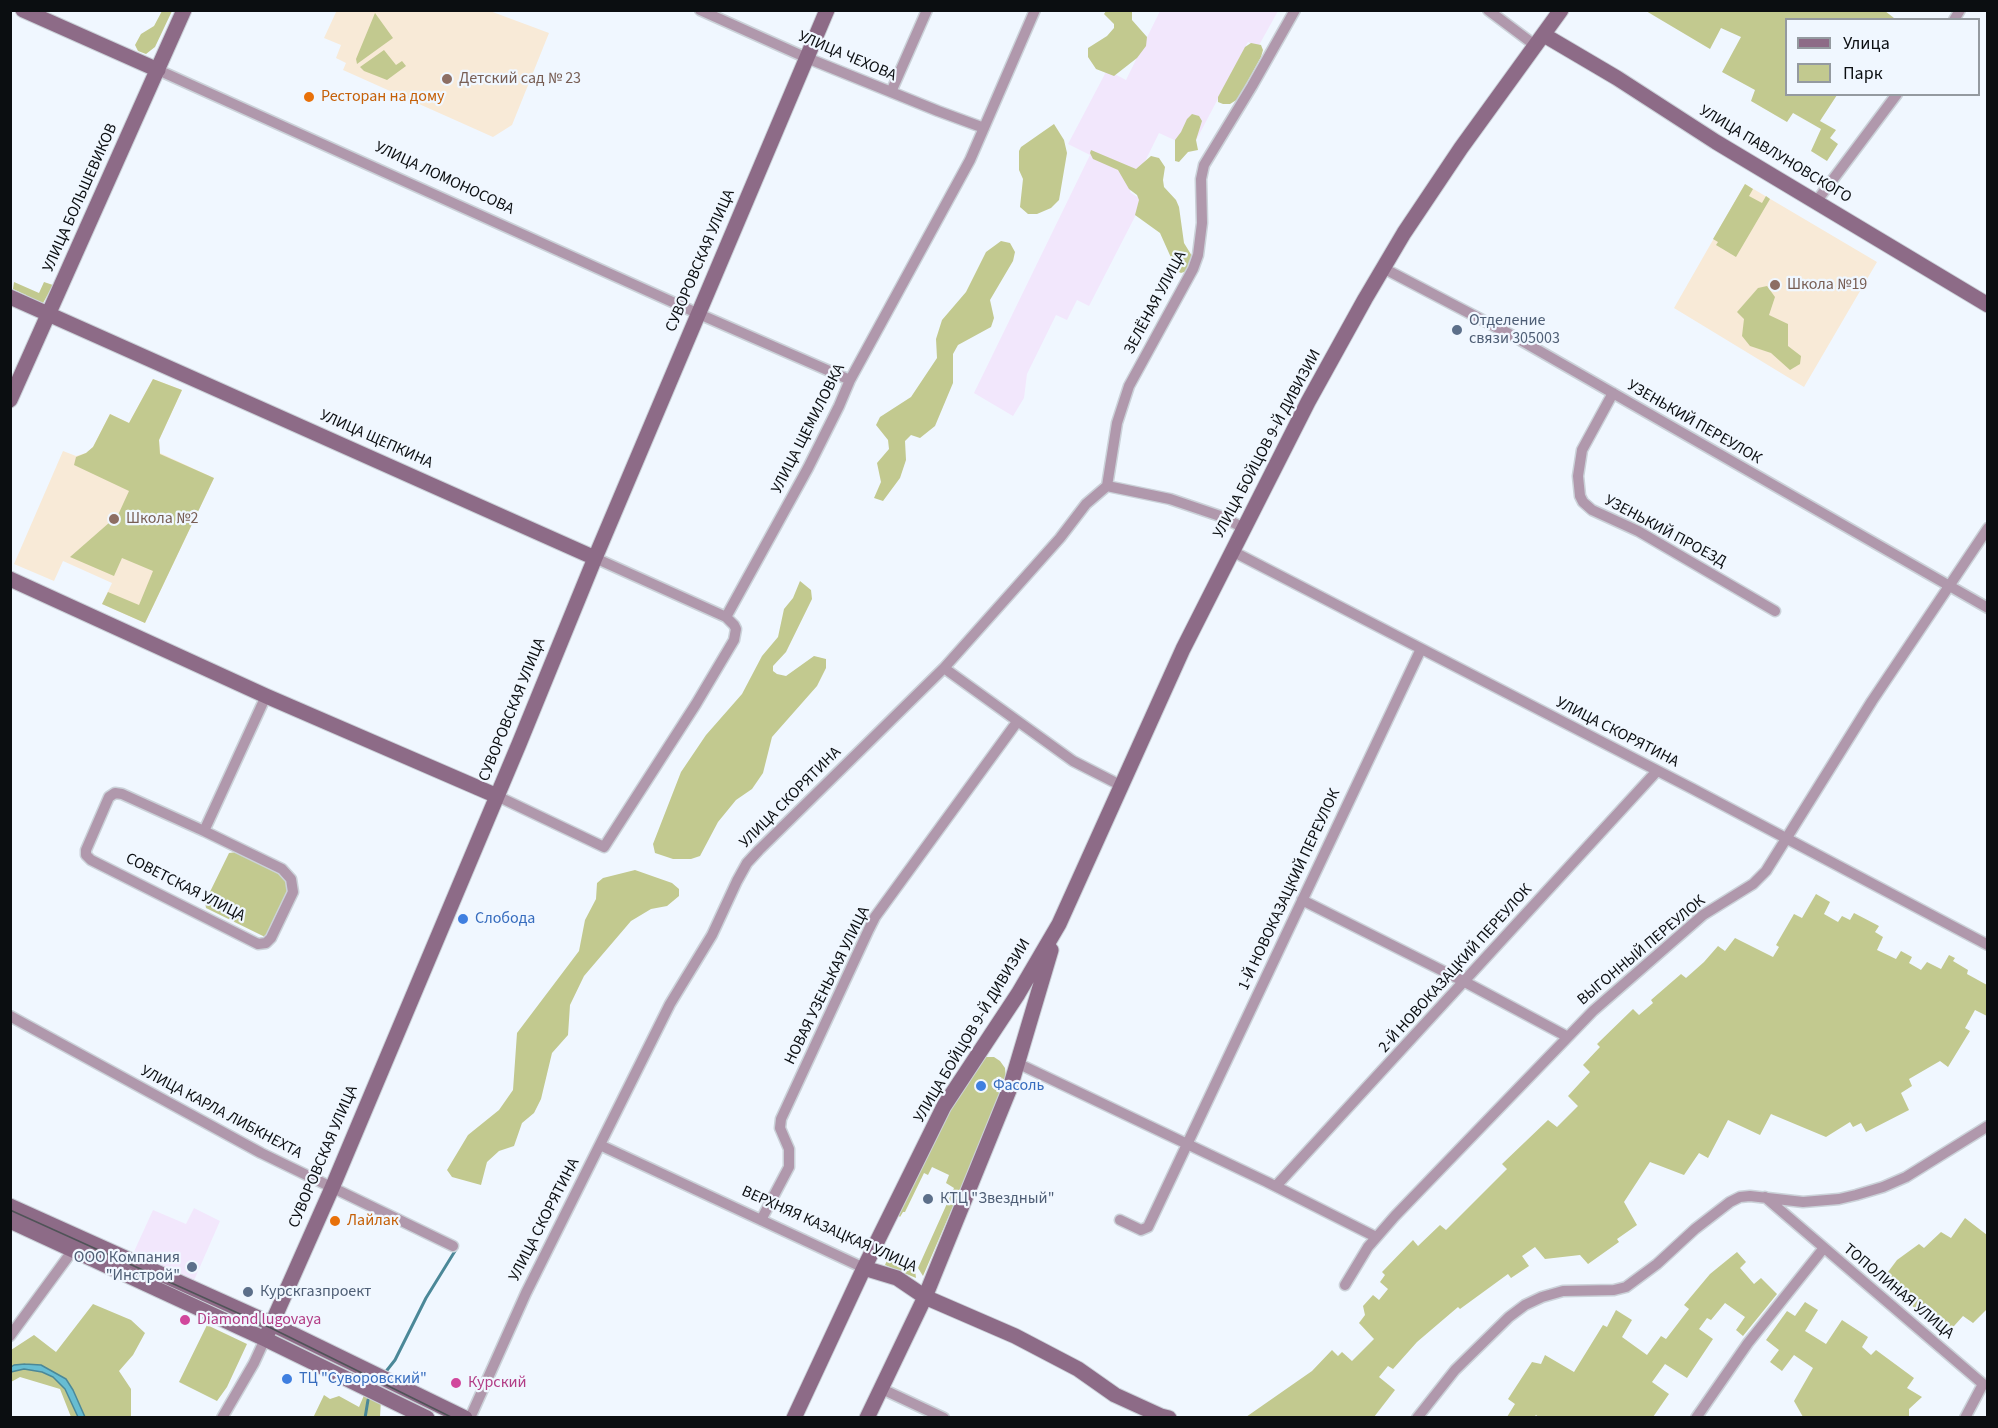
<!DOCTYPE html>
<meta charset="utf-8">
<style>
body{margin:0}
#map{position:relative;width:1998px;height:1428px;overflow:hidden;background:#f0f7ff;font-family:"Source Sans 3",sans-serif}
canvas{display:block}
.frame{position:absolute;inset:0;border:12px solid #0b0e11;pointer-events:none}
.legend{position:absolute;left:1785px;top:18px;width:195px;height:78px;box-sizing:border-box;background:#f0f7ff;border:2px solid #949aa0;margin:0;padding:8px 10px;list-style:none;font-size:18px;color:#0b0e11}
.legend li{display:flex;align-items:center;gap:12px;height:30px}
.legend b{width:30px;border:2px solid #949aa0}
</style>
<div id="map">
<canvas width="1998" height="1428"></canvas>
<div class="frame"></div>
<ul class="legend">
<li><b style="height:8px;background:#8d6b87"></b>Улица</li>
<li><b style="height:16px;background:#c2c98f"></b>Парк</li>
</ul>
</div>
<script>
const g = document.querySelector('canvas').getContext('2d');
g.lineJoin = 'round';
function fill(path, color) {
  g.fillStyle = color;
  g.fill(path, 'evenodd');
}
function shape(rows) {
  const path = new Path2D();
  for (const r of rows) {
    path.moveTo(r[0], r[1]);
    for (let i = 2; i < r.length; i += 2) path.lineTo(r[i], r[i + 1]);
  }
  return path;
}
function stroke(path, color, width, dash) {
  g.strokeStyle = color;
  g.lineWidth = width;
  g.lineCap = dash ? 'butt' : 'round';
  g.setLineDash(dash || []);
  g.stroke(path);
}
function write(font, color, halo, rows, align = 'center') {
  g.font = font + ' "Source Sans 3",sans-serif';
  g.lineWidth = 4.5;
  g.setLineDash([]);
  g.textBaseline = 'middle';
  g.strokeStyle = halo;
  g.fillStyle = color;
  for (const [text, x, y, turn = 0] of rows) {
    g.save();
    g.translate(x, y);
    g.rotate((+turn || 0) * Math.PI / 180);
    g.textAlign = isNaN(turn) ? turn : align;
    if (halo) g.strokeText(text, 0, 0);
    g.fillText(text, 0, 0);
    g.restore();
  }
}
fill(shape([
 [1160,11,1278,11,1258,47,1248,42,1192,148,1159,133,1130,192,1143,201,1089,306,1077,300,1067,320,1056,315,1027,374,1024,398,1013,416,974,393,1090,155,1068,144,1107,70,1126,80],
 [194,1208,220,1221,192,1285,132,1256,153,1210,186,1224]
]), '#f2e7fc');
fill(shape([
 [337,10,490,11,549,33,512,125,493,137,343,70,346,63,336,58,341,45,324,38],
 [1745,184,1877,262,1804,387,1674,308],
 [153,379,182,390,159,440,160,453,214,478,145,623,102,604,112,583,63,561,54,581,14,564,63,451,76,456,86,453,93,447,110,414,129,423]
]), '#f8ead7');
fill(shape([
 [162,11,172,11,155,47,146,54,138,51,135,45,141,34,154,26],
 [1106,11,1132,11,1132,20,1147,37,1146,46,1137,58,1114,76,1096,69,1088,57,1088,48,1107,36,1114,28,1114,24,1104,14],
 [1885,11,1894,18,1893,19,1786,20,1786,94,1837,95,1820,121,1836,130,1830,138,1838,144,1827,161,1811,151,1821,129,1793,113,1787,122,1751,101,1755,90,1722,72,1741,37,1721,28,1710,49,1646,11],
 [375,13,393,38,357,64,356,59],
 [1251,43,1261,45,1263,50,1261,57,1238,99,1230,104,1223,104,1218,102,1218,97,1245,47],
 [384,50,396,65,402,61,406,66,387,80,364,71,360,67],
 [1192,114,1199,116,1202,121,1196,140,1198,150,1188,152,1179,162,1175,161,1175,140,1181,132,1187,119],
 [1054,124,1064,140,1067,153,1059,200,1051,208,1037,214,1028,214,1020,207,1023,179,1019,170,1019,151,1021,147],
 [1091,150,1136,169,1151,156,1159,158,1165,167,1163,180,1164,187,1176,200,1179,207,1184,243,1192,256,1187,271,1181,273,1177,271,1160,233,1135,215,1139,200,1137,195,1129,189,1118,170,1093,159,1090,153],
 [1745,184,1753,189,1749,196,1762,203,1766,196,1770,199,1736,257,1716,245,1718,242,1713,239],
 [1001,241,1010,243,1015,252,1013,261,990,300,994,318,991,327,958,345,953,354,953,383,935,426,920,438,911,435,905,441,906,460,900,478,883,501,874,498,881,482,877,463,889,449,888,440,876,425,880,417,911,397,937,358,936,339,942,320,966,292,986,252],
 [14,282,39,293,44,282,53,285,42,305,27,298,26,295,13,289],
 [1767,286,1775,297,1769,315,1788,324,1788,346,1801,356,1800,364,1790,370,1771,353,1750,346,1742,336,1744,319,1737,312,1758,288],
 [153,379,182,390,159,440,160,454,214,478,145,623,102,604,108,592,139,605,153,571,122,558,114,576,70,557,118,515,129,491,74,465,76,457,86,453,93,447,110,414,129,423],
 [800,581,811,590,812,599,786,652,773,666,773,671,777,674,786,676,814,656,826,659,826,668,817,686,772,737,763,773,752,789,736,800,718,822,700,856,691,859,673,859,655,853,653,844,681,772,706,735,742,694,762,656,778,637,784,609,793,598],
 [237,852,284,876,287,882,288,889,265,937,206,908,205,902,229,853],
 [635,870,672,883,679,889,679,896,667,906,651,909,631,921,584,976,570,1005,568,1035,552,1053,541,1099,534,1113,522,1123,514,1146,499,1151,487,1162,481,1185,452,1177,447,1170,468,1135,499,1110,513,1090,517,1033,579,951,585,920,596,899,597,883,603,878],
 [1816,894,1830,902,1824,914,1838,922,1842,916,1850,920,1854,913,1879,926,1875,932,1883,937,1877,950,1896,959,1901,951,1912,957,1909,963,1921,970,1927,962,1941,969,1949,955,1955,958,1953,961,1968,970,1967,974,1987,985,1987,1016,1975,1010,1965,1028,1970,1031,1948,1067,1940,1061,1909,1079,1912,1086,1901,1093,1909,1110,1866,1132,1861,1123,1853,1127,1850,1122,1826,1137,1771,1114,1760,1135,1728,1120,1708,1158,1699,1153,1684,1175,1650,1162,1624,1202,1637,1225,1617,1239,1619,1242,1588,1264,1580,1255,1545,1259,1535,1247,1522,1256,1529,1266,1511,1278,1508,1274,1460,1309,1458,1307,1417,1342,1393,1369,1388,1366,1379,1377,1395,1390,1374,1417,1246,1417,1312,1371,1332,1350,1338,1356,1342,1352,1352,1361,1374,1339,1359,1323,1365,1315,1363,1306,1373,1295,1379,1300,1388,1289,1380,1282,1385,1275,1382,1272,1413,1240,1418,1246,1440,1225,1446,1230,1507,1169,1502,1164,1548,1120,1557,1127,1578,1106,1568,1096,1590,1072,1583,1065,1600,1047,1597,1044,1633,1009,1639,1015,1653,1003,1651,1000,1681,974,1686,978,1704,962,1718,946,1725,951,1735,938,1773,957,1779,947,1776,945,1794,914,1802,918],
 [984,1057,994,1057,1000,1061,1005,1068,1006,1079,960,1190,923,1276,918,1268,954,1188,946,1183,949,1175,932,1167,928,1175,924,1173,905,1212,903,1212,900,1217,898,1215,949,1108],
 [1965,1218,1987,1235,1987,1309,1973,1323,1963,1316,1946,1335,1882,1280,1897,1260,1919,1244,1924,1248,1941,1232,1951,1238],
 [1737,1252,1746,1262,1740,1268,1754,1284,1761,1278,1777,1294,1743,1336,1736,1330,1745,1317,1725,1303,1711,1320,1707,1318,1699,1329,1713,1339,1687,1378,1665,1364,1652,1382,1669,1394,1653,1417,1540,1418,1536,1415,1534,1417,1507,1417,1515,1404,1508,1399,1532,1362,1541,1364,1545,1355,1574,1372,1603,1325,1607,1327,1616,1310,1632,1320,1622,1337,1647,1355,1661,1336,1666,1339,1689,1309,1684,1305,1710,1274],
 [888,1258,915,1270,916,1278,885,1265],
 [1805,1302,1818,1310,1805,1331,1826,1344,1842,1320,1868,1337,1862,1347,1871,1355,1876,1350,1914,1378,1907,1388,1922,1397,1909,1409,1909,1417,1803,1417,1794,1401,1813,1368,1794,1355,1782,1371,1770,1362,1779,1350,1766,1340,1787,1311,1795,1316],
 [93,1304,131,1320,145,1333,133,1355,119,1371,131,1389,131,1417,85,1417,73,1390,56,1380,65,1389,78,1417,71,1417,60,1389,20,1377,11,1382,11,1350,34,1335,56,1352],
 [207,1325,247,1344,227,1387,217,1401,179,1382],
 [365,1393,381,1400,380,1417,313,1418,324,1395,330,1399,339,1396,359,1407]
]), '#c2c98f');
const water = shape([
 [25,1364,41,1365,66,1379,73,1390,85,1417,78,1417,65,1389,53,1377,42,1372,24,1369,11,1372,11,1367,14,1365,25,1364]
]);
fill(water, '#67bdd2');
stroke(water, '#4b8898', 1.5);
stroke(shape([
 [384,1374,395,1360,426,1298,455,1251],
 [365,1418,368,1400]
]), '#4b8898', 3);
const street = shape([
 [700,10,807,58,938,111,984,128],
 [1488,10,1536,46],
 [1954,20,1960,10],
 [158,70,699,314,850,380],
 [891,92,927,10],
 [1816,202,1897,94],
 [1383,268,1515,337,1988,608],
 [1613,393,1582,450,1578,476,1580,496,1583,502,1592,510,1638,531,1775,611],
 [1107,486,1117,423,1129,386,1193,269,1198,255,1202,223,1201,179,1204,165,1252,86,1295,10],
 [1232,551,1693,789,1988,945],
 [726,617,808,468,839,406,850,380,970,160,1035,10],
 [944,668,1073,761,1122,786],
 [497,796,604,847,696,704,734,640,736,629,734,625,726,617,595,558],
 [204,831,282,869,291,879,293,892,271,938,266,943,258,944,91,860,86,855,86,850,109,797,115,793,122,794,204,831,266,696],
 [1302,900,1465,982,1568,1037],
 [10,1016,261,1153,453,1246],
 [1017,1063,1267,1182,1376,1237],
 [600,1145,864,1268],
 [1276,1186,1657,771],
 [1765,1197,1983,1384,1965,1418],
 [761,1220,789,1167,789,1149,780,1128,781,1119,869,929,875,917,1017,722],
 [1120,1220,1141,1230,1148,1227,1421,649],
 [1345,1285,1368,1247,1395,1216,1593,1011,1703,915,1753,884,1766,871,1872,701,1988,528],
 [10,1336,73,1250],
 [882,1389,944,1418],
 [222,1418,254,1363,265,1339],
 [470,1418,526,1293,670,1004,712,935,737,881,747,863,759,850,944,668,1060,538,1086,504,1107,486,1170,499,1220,516,1244,528],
 [1417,1418,1455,1370,1509,1317,1525,1305,1542,1297,1563,1291,1614,1290,1626,1287,1657,1264,1695,1229,1730,1202,1740,1197,1750,1196,1803,1202,1839,1199,1856,1195,1883,1187,1906,1177,1988,1126],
 [1696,1418,1748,1343,1823,1249]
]);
const secondary = shape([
 [23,10,158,70],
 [1544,35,1617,78,1716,142,1988,305],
 [10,297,595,558],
 [10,400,184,10],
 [10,579,266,696,497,796],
 [10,1206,272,1324,465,1418],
 [10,1221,265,1339,427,1418],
 [864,1268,897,1278,925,1297,1015,1336,1078,1369,1115,1395,1161,1416,1169,1418],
 [265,1339,332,1188,519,744,595,558,827,10],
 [794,1418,864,1268,944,1106,1018,994,1059,924,1183,649,1308,402,1365,299,1404,233,1461,148,1561,10],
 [867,1418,925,1297,1010,1088,1051,950]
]);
stroke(street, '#cbd2d9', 13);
stroke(secondary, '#cbd2d9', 17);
stroke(street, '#b098ac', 10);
stroke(secondary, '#8d6b87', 15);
stroke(shape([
 [10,1210,271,1328,453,1418]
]), '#4f5357', 1.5);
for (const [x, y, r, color] of [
 [447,79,6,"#8d6e63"],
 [309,97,6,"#e8710a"],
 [1775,285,6,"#8d6e63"],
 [1457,330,6,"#5c6f8a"],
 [114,519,6,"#8d6e63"],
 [463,919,6,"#3f7fe0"],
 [981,1086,6,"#3f7fe0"],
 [928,1199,6,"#5c6f8a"],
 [335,1221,6,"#e8710a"],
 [192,1267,6,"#5c6f8a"],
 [248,1292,6,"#5c6f8a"],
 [185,1320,6,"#d1479c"],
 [287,1379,6,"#3f7fe0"],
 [456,1383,6,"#d1479c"]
]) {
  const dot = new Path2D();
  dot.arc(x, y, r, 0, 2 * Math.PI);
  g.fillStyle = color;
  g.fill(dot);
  stroke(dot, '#f0f7ff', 2);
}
write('16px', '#0b0e11', '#f0f7ff', [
 ["УЛИЦА ЧЕХОВА",847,57,23],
 ["УЛИЦА ПАВЛУНОВСКОГО",1775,155,31],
 ["УЛИЦА ЛОМОНОСОВА",444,179,25],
 ["УЛИЦА БОЛЬШЕВИКОВ",81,198,-66],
 ["СУВОРОВСКАЯ УЛИЦА",701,261,-67],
 ["ЗЕЛЁНАЯ УЛИЦА",1156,303,-62],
 ["УЗЕНЬКИЙ ПЕРЕУЛОК",1694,423,30],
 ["УЛИЦА ЩЕМИЛОВКА",809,429,-63],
 ["УЛИЦА ЩЕПКИНА",376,440,24],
 ["УЛИЦА БОЙЦОВ 9-Й ДИВИЗИИ",1268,444,-62],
 ["УЗЕНЬКИЙ ПРОЕЗД",1665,532,28],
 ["СУВОРОВСКАЯ УЛИЦА",513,710,-68],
 ["УЛИЦА СКОРЯТИНА",1617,733,27],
 ["УЛИЦА СКОРЯТИНА",791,798,-45],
 ["СОВЕТСКАЯ УЛИЦА",185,888,27],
 ["1-Й НОВОКАЗАЦКИЙ ПЕРЕУЛОК",1290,890,-65],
 ["ВЫГОННЫЙ ПЕРЕУЛОК",1642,951,-40],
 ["2-Й НОВОКАЗАЦКИЙ ПЕРЕУЛОК",1456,969,-48],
 ["НОВАЯ УЗЕНЬКАЯ УЛИЦА",828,986,-64],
 ["УЛИЦА БОЙЦОВ 9-Й ДИВИЗИИ",973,1031,-59],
 ["УЛИЦА КАРЛА ЛИБКНЕХТА",221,1113,28],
 ["СУВОРОВСКАЯ УЛИЦА",324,1157,-67],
 ["УЛИЦА СКОРЯТИНА",545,1220,-63],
 ["ВЕРХНЯЯ КАЗАЦКАЯ УЛИЦА",829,1230,24],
 ["ТОПОЛИНАЯ УЛИЦА",1898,1292,40]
]);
write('16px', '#785e54', '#f0f7ff', [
 ["Детский сад № 23",459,79],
 ["Школа №19",1787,285],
 ["Школа №2",126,519]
], 'left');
write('16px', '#c56008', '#f0f7ff', [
 ["Ресторан на дому",321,97],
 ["Лайлак",347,1221]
], 'left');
write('16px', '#4e5e75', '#f0f7ff', [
 ["Отделение",1469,321],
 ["связи 305003",1469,339],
 ["КТЦ \"Звездный\"",940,1199],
 ["ООО Компания",180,1258,"right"],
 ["\"Инстрой\"",180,1276,"right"],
 ["Курскгазпроект",260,1292]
], 'left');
write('16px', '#366cbe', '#f0f7ff', [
 ["Слобода",475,919],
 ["Фасоль",993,1086],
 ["ТЦ \"Суворовский\"",299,1379]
], 'left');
write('16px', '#b23c85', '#f0f7ff', [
 ["Diamond lugovaya",197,1320],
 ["Курский",468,1383]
], 'left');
</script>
